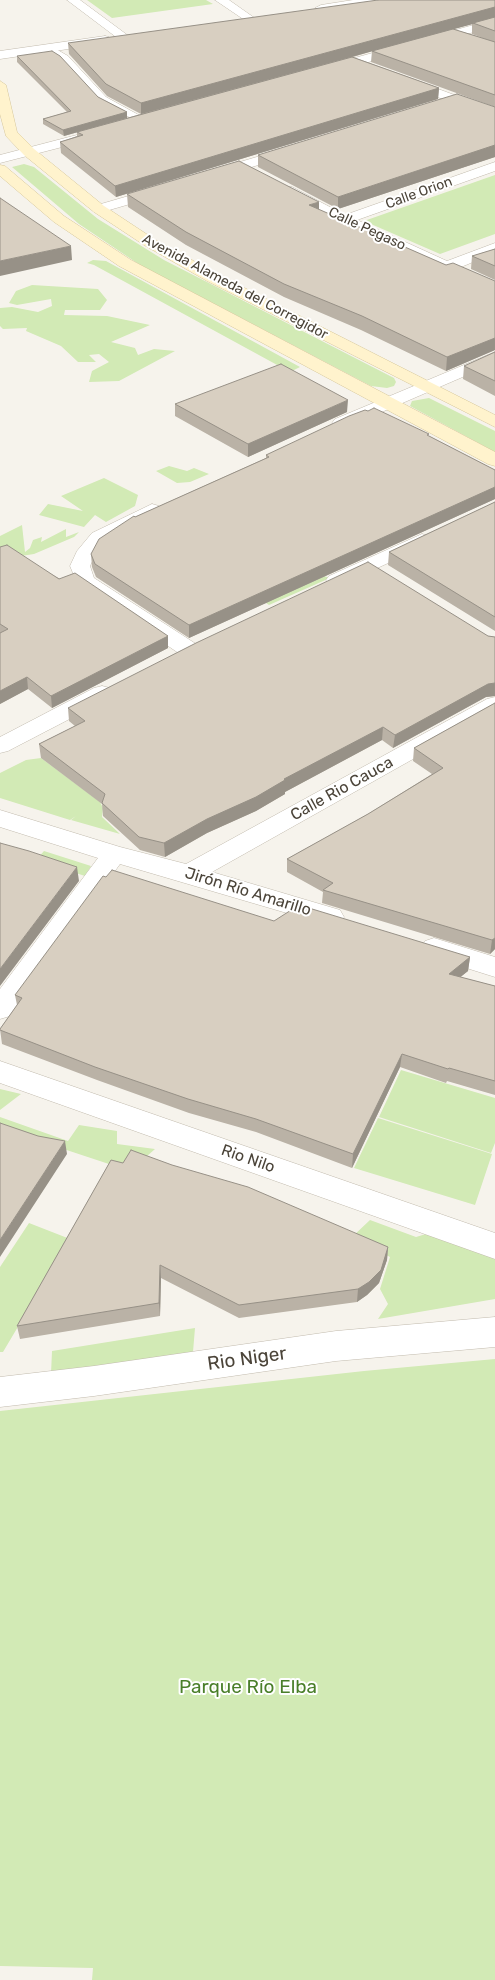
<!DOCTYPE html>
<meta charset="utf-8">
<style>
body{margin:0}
canvas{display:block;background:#f6f3ec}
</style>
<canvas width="495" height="1980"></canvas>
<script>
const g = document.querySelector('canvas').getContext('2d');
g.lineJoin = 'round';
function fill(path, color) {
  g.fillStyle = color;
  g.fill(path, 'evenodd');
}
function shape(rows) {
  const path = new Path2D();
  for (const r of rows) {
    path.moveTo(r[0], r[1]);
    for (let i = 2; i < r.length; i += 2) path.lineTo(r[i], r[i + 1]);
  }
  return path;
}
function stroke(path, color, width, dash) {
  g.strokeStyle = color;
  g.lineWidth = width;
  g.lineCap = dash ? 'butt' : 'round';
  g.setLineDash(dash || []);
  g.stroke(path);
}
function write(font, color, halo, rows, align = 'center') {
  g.font = font + ' Rubik,sans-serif';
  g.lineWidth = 4;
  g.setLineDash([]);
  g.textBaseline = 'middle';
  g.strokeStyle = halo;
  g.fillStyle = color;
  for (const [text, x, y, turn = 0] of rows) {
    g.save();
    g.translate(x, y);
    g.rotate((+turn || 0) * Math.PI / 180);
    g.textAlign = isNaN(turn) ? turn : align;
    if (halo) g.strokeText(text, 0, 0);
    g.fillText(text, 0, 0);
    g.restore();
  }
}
fill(shape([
 [87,0,206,0,213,4,112,18],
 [24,164,34,167,98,219,164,260,394,378,396,382,394,386,387,388,371,386,140,265,79,224,12,167],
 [495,175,495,234,440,254,364,221],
 [93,260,106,261,300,367,290,372,94,265,87,263],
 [32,285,98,289,107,300,100,310,65,310,64,315,107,316,150,325,111,342,135,348,138,355,154,349,175,351,119,381,89,382,92,371,109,362,99,354,89,355,96,362,78,362,61,346,26,331,27,328,3,329,0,326,0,308,12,307,38,312,52,306,51,299,17,305,9,303,16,291],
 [429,398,495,431,495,452,410,406,412,401],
 [169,466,187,471,194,468,209,474,190,482,177,483,156,471],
 [104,478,138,495,135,506,106,522,95,515,84,527,39,515,48,504,83,511,61,496],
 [22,525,25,552,30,548,33,540,42,537,41,542,66,529,66,537,79,532,74,537,34,554,21,556,0,564,0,536],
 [318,574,330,578,269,605,263,601],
 [41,758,100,802,103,808,102,817,120,834,71,820,76,816,70,820,0,798,0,773,26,760],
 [44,851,91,866,85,876,36,860],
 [401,1070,495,1098,495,1143,491,1153,379,1117],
 [0,1089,21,1094,0,1110],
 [0,1117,68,1141,79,1125,117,1131,117,1144,155,1149,146,1157,121,1168,0,1128],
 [378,1118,492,1154,475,1205,354,1168],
 [370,1220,416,1237,436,1231,495,1254,495,1299,378,1319,388,1304,380,1289,390,1257,352,1237],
 [29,1223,70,1239,3,1352,0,1352,0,1267],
 [195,1328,193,1352,51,1374,52,1351],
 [495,1359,495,1980,92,1980,93,1968,0,1966,0,1411,364,1371]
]), '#d2eab5');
const lane = shape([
 [49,45,68,56,106,97,146,119,146,123,140,123,100,101,62,60,46,50,45,48,49,45]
]);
const street = shape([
 [67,0,80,0,130,37,124,41,120,40,67,0],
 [215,0,229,0,256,19,254,21,246,21,215,0],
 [353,0,382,0,376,3,321,11,315,8,321,5,353,0],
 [495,19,495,26,330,73,326,74,320,70,322,67,495,19],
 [105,36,109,37,111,40,109,43,0,59,0,51,105,36],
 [403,76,495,110,495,118,399,83,397,80,399,77,403,76],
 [96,130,101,131,103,134,101,137,0,163,0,155,96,130],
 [294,146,301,150,299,153,211,179,206,178,204,175,206,172,294,146],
 [495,162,495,171,357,220,447,261,495,243,495,253,461,267,495,282,495,293,339,223,282,193,280,190,282,187,292,187,345,215,495,162],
 [163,186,168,187,170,190,168,193,99,213,94,212,92,209,94,206,163,186],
 [495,352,495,363,347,427,341,428,335,427,332,423,335,419,495,352],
 [152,504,159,506,162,510,159,514,106,541,96,553,90,566,94,578,196,644,199,649,196,654,188,656,180,654,78,585,70,566,77,551,92,533,152,504],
 [422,534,429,536,432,540,429,544,343,584,336,586,329,584,326,580,329,576,422,534],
 [102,686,110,688,113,693,110,698,8,751,0,753,0,737,94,688,102,686],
 [495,697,495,713,212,872,340,910,344,917,340,924,331,926,120,864,10,1016,0,1019,0,989,98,858,0,827,0,810,120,847,186,864,487,699,495,697],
 [434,938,495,957,495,977,425,955,421,948,425,941,434,938],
 [0,1061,495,1233,495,1259,0,1083,0,1061],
 [495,1317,495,1347,336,1361,94,1396,0,1407,0,1377,94,1366,336,1331,495,1317]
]);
const secondary = shape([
 [0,81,6,85,17,132,34,149,104,206,154,239,219,275,495,415,495,427,207,281,144,245,94,212,24,155,6,136,0,114,0,81],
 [0,165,5,166,64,216,131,260,495,452,495,466,488,464,119,266,54,222,0,176,0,165]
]);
stroke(lane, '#c2bbae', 1);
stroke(street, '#c2bbae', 1);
stroke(secondary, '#d6c79b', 1);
fill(lane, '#fff');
fill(street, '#fff');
fill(secondary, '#fff3cd');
fill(shape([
 [495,0,495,107,371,62,372,51,353,57,439,88,438,99,116,197,61,153,60,142,77,136,77,132,141,114,107,96,69,54,68,43],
 [472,24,472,34,483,38,453,29],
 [17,56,98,97,127,112,127,118,64,136,43,124,43,119,67,112,17,62],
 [495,107,495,157,338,209,258,167,258,155],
 [127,194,319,210,446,265,495,281,495,350,446,371,361,330,284,297,186,245,128,207],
 [495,249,495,280,471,269,472,256],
 [495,352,495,396,463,379,464,366],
 [175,404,347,412,248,457,175,416],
 [429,436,495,470,495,499,189,638,96,577,92,567,91,554,135,517,266,458,266,455],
 [495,502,495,631,388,565,389,552],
 [0,547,168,636,168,648,52,708,28,689,0,704],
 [488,636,495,637,495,696,486,697,393,748,382,740,285,792,285,794,256,811,207,833,165,857,140,850,103,816,102,804,41,758,39,744,75,726,69,721,68,708],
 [495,703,495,949,490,954,322,903,323,892,287,872,287,859,368,814,432,774,413,761,414,748],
 [274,921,470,957,468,971,460,977,495,986,495,1095,447,1081,446,1083,400,1067,352,1168,256,1132,189,1113,97,1080,2,1044,0,1029,17,1005,15,995],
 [111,1160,388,1247,387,1260,379,1283,367,1295,357,1302,239,1318,161,1278,160,1316,20,1339,17,1326]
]), '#bab2a6');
fill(shape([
 [495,7,495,18,141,114,141,103],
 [439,88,438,99,116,197,115,186],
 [127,112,127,118,64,136,63,130],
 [495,145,495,157,338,209,338,197],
 [319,202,319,215,309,205],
 [71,246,72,260,0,276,0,261],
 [495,338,495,350,446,371,447,357],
 [348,400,347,412,248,457,248,444],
 [495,487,495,499,189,638,189,625],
 [168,636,168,648,52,708,51,696],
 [27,677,28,689,0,704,0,691],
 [495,683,495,696,486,697,393,748,395,735,488,684],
 [383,727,382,740,285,792,285,794,256,811,207,833,165,857,164,843,207,819],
 [77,867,79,881,0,986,0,969],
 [495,938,495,949,490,954,492,940],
 [470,957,468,971,447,988,449,974],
 [402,1054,400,1067,352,1168,353,1154],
 [65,1141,67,1154,0,1257,0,1240],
 [388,1247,387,1260,379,1283,367,1295,357,1302,358,1289],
 [160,1265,161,1278,160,1316,159,1303]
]), '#979187');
const building = shape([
 [378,0,495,0,495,7,141,103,106,84,68,43,378,0],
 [495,17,495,31,473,23,495,17],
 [453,29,495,42,495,95,372,51,453,29],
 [52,51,60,56,98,97,127,112,63,130,43,119,71,111,17,56,52,51],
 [352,57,439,88,115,186,60,142,83,135,77,132,352,57],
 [457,94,495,107,495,145,338,197,258,155,457,94],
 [239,161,319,202,309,205,446,265,453,263,495,281,495,338,447,357,362,316,284,284,186,232,127,194,239,161],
 [0,198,71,246,0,261,0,198],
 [495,249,495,266,472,256,495,249],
 [495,352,495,381,464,366,495,352],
 [281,364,348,400,248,444,175,404,281,364],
 [374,408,429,434,427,435,495,470,495,487,189,625,95,564,91,554,99,539,134,516,135,517,269,457,266,455,349,416,365,410,368,411,374,408],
 [495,502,495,617,389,552,495,502],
 [7,545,59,579,75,573,168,636,51,696,27,677,0,691,0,633,8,629,0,624,0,547,7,545],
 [368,562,488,636,495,637,495,683,488,684,395,735,383,727,284,779,285,780,256,797,207,819,164,843,139,837,102,803,105,794,39,744,85,721,68,708,196,643,368,562],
 [495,703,495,938,492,940,323,890,333,883,287,859,368,814,443,768,414,748,495,703],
 [0,843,29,851,77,867,0,969,0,843],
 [112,870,274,921,299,905,470,957,449,974,495,986,495,1081,449,1068,448,1069,402,1054,353,1154,256,1119,188,1099,95,1067,0,1030,0,1029,22,998,15,995,103,876,106,877,112,870],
 [0,1123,38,1136,65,1141,0,1240,0,1123],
 [131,1150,172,1165,248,1187,388,1247,381,1270,369,1282,358,1289,239,1305,160,1265,159,1303,17,1326,111,1160,123,1163,131,1150]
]);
fill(building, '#d8cfc1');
stroke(building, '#979187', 1);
write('14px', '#4b4439', '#fff', [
 ["Calle Orion",419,193,-20],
 ["Calle Pegaso",367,229,25],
 ["Avenida Alameda del Corregidor",235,287,28]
]);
write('16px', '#4b4439', '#fff', [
 ["Calle Rio Cauca",342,789,-29],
 ["Jirón Río Amarillo",248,892,17],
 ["Rio Nilo",248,1159,19]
]);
write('19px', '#4b4439', '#fff', [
 ["Rio Niger",247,1359,-8]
]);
write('19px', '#4a7f2a', '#fff', [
 ["Parque Río Elba",248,1688]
]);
</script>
